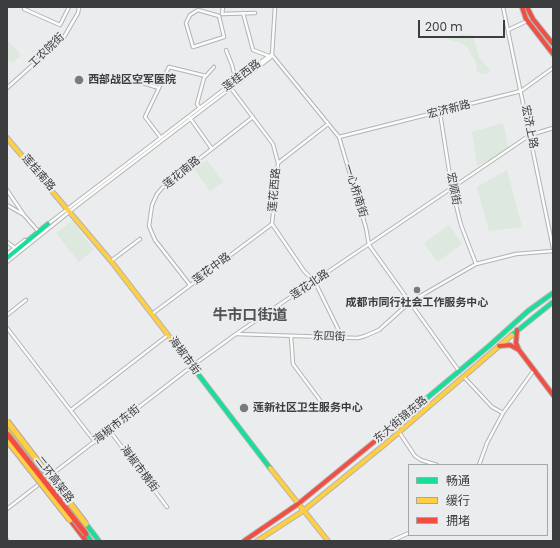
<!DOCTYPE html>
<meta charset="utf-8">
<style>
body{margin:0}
#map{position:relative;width:560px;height:548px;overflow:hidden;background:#ebeced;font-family:Poppins,"Noto Sans SC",sans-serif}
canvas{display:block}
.frame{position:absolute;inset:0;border:8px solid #3c3d3e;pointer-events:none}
.legend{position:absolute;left:408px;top:464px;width:140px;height:72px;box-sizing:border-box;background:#eaecee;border:1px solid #a4a6a8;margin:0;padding:5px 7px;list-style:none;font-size:12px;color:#3c3d3e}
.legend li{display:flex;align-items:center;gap:8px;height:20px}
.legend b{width:20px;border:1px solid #a4a6a8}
.scale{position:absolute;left:418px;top:20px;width:87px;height:18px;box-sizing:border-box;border:2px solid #3c3d3e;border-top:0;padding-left:5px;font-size:12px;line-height:14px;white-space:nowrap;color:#3c3d3e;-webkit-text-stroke:3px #eaecee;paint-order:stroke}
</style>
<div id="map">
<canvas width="560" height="548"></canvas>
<div class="frame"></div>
<ul class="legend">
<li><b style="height:5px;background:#16e098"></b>畅通</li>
<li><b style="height:5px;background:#ffcf43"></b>缓行</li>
<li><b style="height:5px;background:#f24e42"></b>拥堵</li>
</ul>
<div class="scale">200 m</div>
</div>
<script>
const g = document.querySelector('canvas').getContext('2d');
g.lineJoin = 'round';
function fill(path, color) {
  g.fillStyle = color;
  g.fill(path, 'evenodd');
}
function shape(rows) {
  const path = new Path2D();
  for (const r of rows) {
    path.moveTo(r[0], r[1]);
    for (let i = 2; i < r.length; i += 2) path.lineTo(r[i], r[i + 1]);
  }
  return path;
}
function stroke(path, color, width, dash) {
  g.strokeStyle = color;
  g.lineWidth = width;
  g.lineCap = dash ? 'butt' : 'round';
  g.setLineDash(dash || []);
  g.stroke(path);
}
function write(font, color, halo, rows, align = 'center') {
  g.font = font + ' Poppins,"Noto Sans SC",sans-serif';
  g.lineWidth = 4;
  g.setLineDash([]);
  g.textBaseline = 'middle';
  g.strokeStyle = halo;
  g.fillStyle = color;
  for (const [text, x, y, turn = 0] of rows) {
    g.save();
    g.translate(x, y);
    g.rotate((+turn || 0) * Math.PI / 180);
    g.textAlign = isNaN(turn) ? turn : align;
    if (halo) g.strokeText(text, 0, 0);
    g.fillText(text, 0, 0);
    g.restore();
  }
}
fill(shape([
 [463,34,471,35,474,40,479,57,484,64,491,71,486,74,477,72,476,63,467,47,459,42,446,39],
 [7,41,19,52,20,57,13,62,10,62,7,59],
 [503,123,509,151,477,166,472,132],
 [207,160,223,182,210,191,194,169],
 [507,170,522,227,489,231,477,187],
 [72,221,94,249,79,262,56,233],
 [449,225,462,244,437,262,424,243]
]), '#dde8de');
const street = shape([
 [25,7,24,9,60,25,69,7],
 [275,7,272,55,339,137,366,228,369,245,459,371],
 [503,7,553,248],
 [198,10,219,16,224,37,193,47,186,23,190,15,198,10],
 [243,13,253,50,269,56],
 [222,14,223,7],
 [223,14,255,13],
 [508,30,527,21],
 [226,50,232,65,236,81],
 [133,80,159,88],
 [230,87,273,144,278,163,272,224,304,271,315,282,342,337],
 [7,88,64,37,78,13,79,7],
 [200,108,197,104,204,78,214,67],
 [440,113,452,189,461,225,476,264],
 [190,118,212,149],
 [339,137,521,91,553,68],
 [161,138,145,117,169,67,206,76],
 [278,163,328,124],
 [7,190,24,215,38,231],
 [7,205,24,215],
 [48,224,244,74,269,56,271,55],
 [7,242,15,248],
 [7,254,25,240],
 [111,261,140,239],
 [7,262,79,204,270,58,272,55],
 [190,285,155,240,149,226,152,205,157,194,163,187,253,117],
 [152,314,272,224],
 [7,315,26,300],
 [7,328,95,442],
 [237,334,358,338,365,336,379,330,410,302,476,264,516,254,553,251],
 [291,336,293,364,322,403],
 [464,377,492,407,503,413],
 [71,410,168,335],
 [110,431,167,507],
 [399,432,415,456,421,460,437,465],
 [479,465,487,443,503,413,534,370],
 [7,509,192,366,236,334,530,135,553,128],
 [7,540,7,541],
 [391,541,409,533]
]);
const fast = shape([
 [7,258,48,224],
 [512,335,553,302],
 [175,344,270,468],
 [402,419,489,346,528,311,553,293],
 [86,524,99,541],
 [86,534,91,541]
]);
const slow = shape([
 [7,138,111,261,175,344],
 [7,426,34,460],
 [270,468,328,541],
 [257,541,303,511,384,445,512,335]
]);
const jam = shape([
 [522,7,526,19,553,54],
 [527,7,533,19,553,44],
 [517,330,516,343,519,350,553,395],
 [499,346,510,345,519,350],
 [70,520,86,541],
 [244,541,298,504,402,419]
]);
stroke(street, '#b2b3b4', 4.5);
stroke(fast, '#b2b3b4', 6);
stroke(slow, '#b2b3b4', 6);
stroke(jam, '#b2b3b4', 6);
stroke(street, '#fcfcfc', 2.5);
stroke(fast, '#16e098', 4);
stroke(slow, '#ffcf43', 4);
stroke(jam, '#f24e42', 4);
const slowBridge = shape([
 [7,421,86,524],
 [7,440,70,520]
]);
const jamBridge = shape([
 [7,434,86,534]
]);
stroke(slowBridge, '#b4a6a6', 7, []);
stroke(jamBridge, '#b4a6a6', 7, []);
stroke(slowBridge, '#ffcf43', 5);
stroke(jamBridge, '#f24e42', 5);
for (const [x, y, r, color] of [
 [79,80,5,"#797a7b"],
 [417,290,4,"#797a7b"],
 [244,408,5,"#797a7b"]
]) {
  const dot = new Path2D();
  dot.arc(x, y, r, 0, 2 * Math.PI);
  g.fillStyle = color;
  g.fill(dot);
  stroke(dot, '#eaecee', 1.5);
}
write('11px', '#3c3d3e', '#eaecee', [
 ["工农院街",47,51,-44],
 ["莲桂西路",242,76,-37],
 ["宏济新路",449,110,-14],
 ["宏济上路",529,127,79],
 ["莲桂南路",38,173,49],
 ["莲花南路",182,173,-39],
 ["宏顺街",453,189,79],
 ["莲花西路",275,190,-85],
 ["一心桥南街",355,191,73],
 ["莲花中路",212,269,-37],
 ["莲花北路",310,285,-34],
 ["东四街",329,337,2],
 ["海椒市街",184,356,53],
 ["东大街锦东路",401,420,-40],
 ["海椒市东街",117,425,-38],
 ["海椒市横街",139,469,53],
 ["二环高架路",54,480,52]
]);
write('bold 11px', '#3c3d3e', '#eaecee', [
 ["西部战区空军医院",88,80],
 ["成都市同行社会工作服务中心",417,303,"center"],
 ["莲新社区卫生服务中心",253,408]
], 'left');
write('bold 15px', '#515254', '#eaecee', [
 ["牛市口街道",250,316]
]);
</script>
